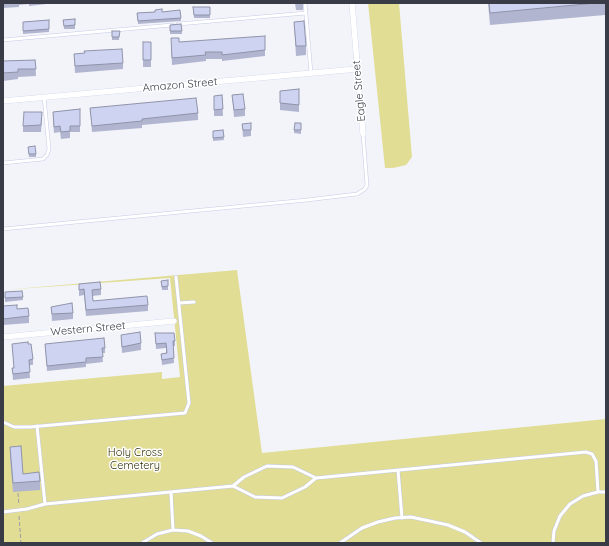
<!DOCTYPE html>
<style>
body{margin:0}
#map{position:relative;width:609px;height:546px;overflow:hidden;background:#f3f4fa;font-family:Quicksand,sans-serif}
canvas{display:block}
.frame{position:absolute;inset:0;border:4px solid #393b46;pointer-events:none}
</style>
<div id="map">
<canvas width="609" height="546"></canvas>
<div class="frame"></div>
</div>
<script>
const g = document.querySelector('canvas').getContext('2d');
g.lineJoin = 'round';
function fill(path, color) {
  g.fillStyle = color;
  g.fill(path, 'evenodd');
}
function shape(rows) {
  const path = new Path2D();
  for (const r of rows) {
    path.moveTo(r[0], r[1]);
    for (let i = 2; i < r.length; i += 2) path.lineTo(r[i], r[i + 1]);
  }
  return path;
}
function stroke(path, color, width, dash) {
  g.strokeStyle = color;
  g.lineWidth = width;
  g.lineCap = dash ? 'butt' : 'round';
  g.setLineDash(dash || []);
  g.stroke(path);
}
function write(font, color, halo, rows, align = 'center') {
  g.font = font + ' Quicksand,sans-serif';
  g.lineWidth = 3;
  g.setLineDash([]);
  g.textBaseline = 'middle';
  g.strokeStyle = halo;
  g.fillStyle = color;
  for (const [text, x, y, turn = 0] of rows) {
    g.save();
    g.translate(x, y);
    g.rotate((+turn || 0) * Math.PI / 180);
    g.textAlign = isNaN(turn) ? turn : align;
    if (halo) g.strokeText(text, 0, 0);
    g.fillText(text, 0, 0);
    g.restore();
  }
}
fill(shape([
 [368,3,399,3,412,157,406,165,393,168,385,168],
 [237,270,262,453,606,419,606,543,3,543,3,386,162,372,162,379,180,377,170,278,3,290]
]), '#e1dd95');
const service = shape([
 [305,3,311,73],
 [178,24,306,13],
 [3,40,172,25],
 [3,163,43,159,47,155,49,149,44,97],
 [3,229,307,200,357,194,365,189,367,185,363,134],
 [179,303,194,302],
 [3,422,14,427,30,427,185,413,189,403,176,277],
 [37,426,45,504],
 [398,470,402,518],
 [233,486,244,477,267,466,293,467,316,478],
 [171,492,173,530],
 [3,512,27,509,45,504,233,486,255,497,282,498,305,487,316,478,586,452,592,454,596,461,598,492],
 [142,543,157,534,173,530,188,531,201,536,212,543],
 [340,543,362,528,378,522,395,518,411,517,448,525,465,532,481,543],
 [553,543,554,531,560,516,570,504,583,496,598,492,606,492]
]);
const minor = shape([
 [352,3,363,134],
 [3,101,357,69],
 [3,337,174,321]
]);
stroke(service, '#c5cae6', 4);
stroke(minor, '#c5cae6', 6);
stroke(shape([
 [18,493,19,505],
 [19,516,21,543]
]), '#9c9da5', 1, [4, 2]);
stroke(service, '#fff', 3);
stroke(minor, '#fff', 5.5);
fill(shape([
 [3,3,47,3,47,4,29,6,29,4,19,5,19,7,3,8],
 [295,3,303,3,303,10,296,10],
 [488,3,605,3,605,15,490,25],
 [193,7,210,7,210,18,194,18],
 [162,12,181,18,181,21,138,24,137,13],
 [75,19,75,29,64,29,63,20],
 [49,20,49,32,23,34,23,22],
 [294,22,306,46,306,55,296,56],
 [181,24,182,34,170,34,170,25],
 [112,31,120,31,119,40,112,40],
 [143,42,151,42,151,67,143,67],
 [171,45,265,50,265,56,222,61,222,59,206,59,206,61,172,65],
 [74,54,123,63,123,69,75,73],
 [35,60,36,76,18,77,18,79,3,81,3,61],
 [299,89,299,112,280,110,280,91],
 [222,95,223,116,214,116,214,96],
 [232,95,245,109,245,116,234,117],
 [90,108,198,113,198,120,142,125,142,128,92,132],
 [80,109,80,132,70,132,70,138,61,139,60,132,54,133,53,119,53,112],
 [42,119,41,132,23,132,23,126],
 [242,124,251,130,251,136,243,137],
 [301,127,301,134,294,133,294,130],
 [223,130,224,140,213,141,213,131],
 [28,150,36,154,36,157,29,157],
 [161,281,168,286,168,290,162,290],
 [79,284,101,289,101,295,92,296,93,301,148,305,148,311,86,316,84,295,79,296],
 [5,292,23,297,23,300,5,302],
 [3,306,17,309,29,316,29,323,3,325],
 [51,307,73,313,73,319,52,321],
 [155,333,175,341,175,346,173,346,174,363,162,365,161,354,166,353,166,348,156,349],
 [121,335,141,343,141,350,122,353],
 [12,344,33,359,33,365,29,365,30,378,13,380,12,368,14,368],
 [45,344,105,348,105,353,102,353,103,362,86,364,86,367,47,371],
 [10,447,23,474,40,481,40,490,13,492,10,457]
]), '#b1b5d0');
const building = shape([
 [489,3,596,3,490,13,489,3],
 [193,7,210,7,210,15,194,15,193,7],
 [162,9,162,12,180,10,181,18,138,21,137,13,155,12,155,10,162,9],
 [75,19,75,25,64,26,63,20,75,19],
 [49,20,49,29,23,31,23,22,49,20],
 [304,21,306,46,296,46,294,22,304,21],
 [181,24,182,31,170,31,170,25,181,24],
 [112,31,120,31,119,37,112,37,112,31],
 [265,36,265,50,222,55,222,52,205,52,206,55,172,58,171,38,179,38,179,42,265,36],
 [143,42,151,42,151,60,143,60,143,42],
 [122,49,123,63,75,66,74,54,85,53,84,51,122,49],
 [35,60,36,69,18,69,18,72,3,73,3,61,35,60],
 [299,89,299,105,280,103,280,91,299,89],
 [243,94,245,109,234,110,232,95,243,94],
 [222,95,223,109,214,110,214,96,222,95],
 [196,98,198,113,142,119,142,121,92,126,90,108,196,98],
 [80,109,80,126,70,126,70,131,61,132,60,126,54,127,53,112,80,109],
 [24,112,42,112,41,125,23,126,24,112],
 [251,123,251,130,243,130,242,124,251,123],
 [295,123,301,123,301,130,294,130,295,123],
 [223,130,224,137,213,138,213,131,223,130],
 [35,146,36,154,29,154,28,147,35,146],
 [168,280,168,286,162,287,161,281,168,280],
 [100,282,101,289,92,290,93,301,147,296,148,305,86,310,84,289,79,290,79,284,100,282],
 [22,291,23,297,5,298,5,292,22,291],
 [72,303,73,313,52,314,51,307,72,303],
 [17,305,17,309,28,308,29,316,3,319,3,306,17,305],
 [140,332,141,343,122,347,121,335,140,332],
 [155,333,174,333,175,341,173,341,174,358,162,360,161,354,167,353,166,343,156,344,155,333],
 [104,338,105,348,102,348,103,357,86,358,86,362,47,366,45,344,104,338],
 [28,342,28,344,31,344,33,359,29,360,30,372,13,374,12,368,14,368,12,344,28,342],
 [21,446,23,474,39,472,40,481,13,483,10,447,21,446]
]);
fill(building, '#ced3f2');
stroke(building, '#9094a9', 1);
write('11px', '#393b46', '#fff', [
 ["Amazon Street",180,85,-5],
 ["Eagle Street",359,91,-95],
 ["Western Street",88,329,-5]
]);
write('11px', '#33310b', '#fff', [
 ["Holy Cross",135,453],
 ["Cemetery",135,466]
]);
</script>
